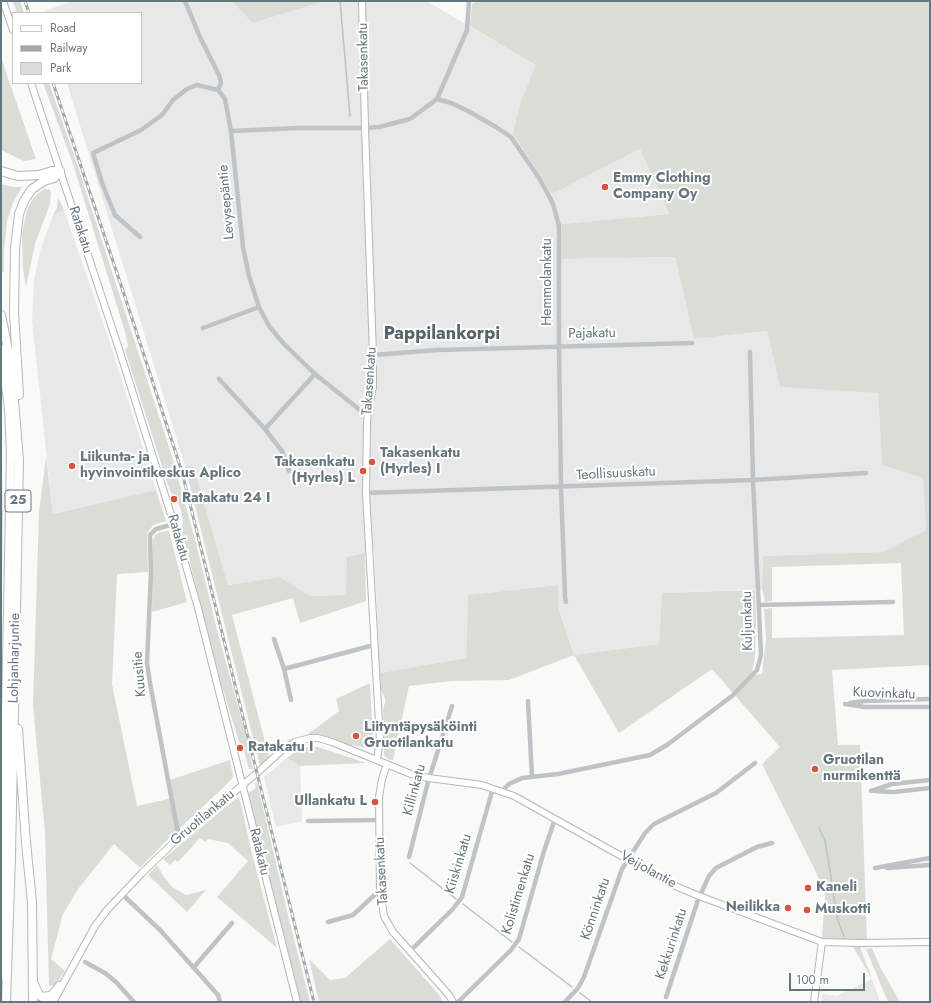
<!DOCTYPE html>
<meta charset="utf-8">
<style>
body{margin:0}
#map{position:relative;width:931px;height:1003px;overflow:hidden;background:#f9f9f7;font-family:Jost,sans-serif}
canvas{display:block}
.frame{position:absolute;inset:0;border:2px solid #66767e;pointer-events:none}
.legend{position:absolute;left:12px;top:12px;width:130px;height:72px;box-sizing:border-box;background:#fff;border:1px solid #c2c8cb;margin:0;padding:5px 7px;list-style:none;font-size:12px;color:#66767e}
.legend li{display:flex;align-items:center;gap:8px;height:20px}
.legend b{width:20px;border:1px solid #c2c8cb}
.scale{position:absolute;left:789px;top:973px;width:76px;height:18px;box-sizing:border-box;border:2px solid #66767e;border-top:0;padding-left:5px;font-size:12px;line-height:14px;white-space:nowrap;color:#66767e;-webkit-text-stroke:3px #fff;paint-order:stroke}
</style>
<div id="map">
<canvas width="931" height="1003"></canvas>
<div class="frame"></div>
<ul class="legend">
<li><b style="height:5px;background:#fff"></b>Road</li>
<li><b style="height:5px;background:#a1a8ac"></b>Railway</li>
<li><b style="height:11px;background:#d9ddd6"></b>Park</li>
</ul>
<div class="scale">100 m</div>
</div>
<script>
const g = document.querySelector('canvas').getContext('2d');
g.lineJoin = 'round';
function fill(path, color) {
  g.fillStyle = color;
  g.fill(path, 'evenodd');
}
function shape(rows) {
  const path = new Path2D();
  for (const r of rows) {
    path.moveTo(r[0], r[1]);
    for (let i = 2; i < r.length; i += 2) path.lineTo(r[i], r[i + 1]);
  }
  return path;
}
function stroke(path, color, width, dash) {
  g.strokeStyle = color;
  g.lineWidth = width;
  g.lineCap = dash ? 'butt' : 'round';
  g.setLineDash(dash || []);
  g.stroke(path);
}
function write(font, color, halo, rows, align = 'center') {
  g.font = font + ' Jost,sans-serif';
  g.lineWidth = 4;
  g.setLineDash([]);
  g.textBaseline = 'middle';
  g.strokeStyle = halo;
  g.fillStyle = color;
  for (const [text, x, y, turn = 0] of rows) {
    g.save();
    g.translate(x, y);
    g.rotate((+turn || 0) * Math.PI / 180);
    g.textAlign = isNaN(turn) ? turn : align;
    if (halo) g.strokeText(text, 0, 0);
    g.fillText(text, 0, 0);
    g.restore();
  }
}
fill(shape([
 [72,1,231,1,253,23,325,1,426,1,537,65,521,101,552,194,640,149,669,214,562,224,562,259,675,257,694,339,767,331,780,387,878,392,882,465,923,478,926,530,883,552,763,556,762,589,662,593,659,644,574,655,559,610,557,585,468,595,466,658,380,673,374,551,347,557,347,595,310,596,280,577,228,585,193,465,185,466,67,83,141,83,141,13,45,13,45,11],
 [64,210,111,346,156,490,53,514,32,321,34,280,41,248,53,215],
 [287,758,300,766,302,821,276,827,264,777],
 [872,979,880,1002,822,1002,822,994,837,996]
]), '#e7e8e7');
fill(shape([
 [13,1,20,1,24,13,17,13],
 [231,1,325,1,253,23],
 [478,1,930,1,930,665,832,670,838,745,860,745,867,940,822,938,825,895,816,872,762,764,780,747,712,669,619,733,574,655,509,680,451,681,409,686,393,760,388,759,384,755,383,709,385,703,385,698,381,690,380,673,466,658,468,595,558,585,559,610,574,655,659,644,662,593,755,590,756,621,755,659,752,671,752,675,762,674,766,640,764,609,772,608,772,638,904,635,901,563,772,567,772,601,765,602,762,589,763,556,883,552,926,530,923,478,882,465,878,393,780,387,767,331,694,339,675,257,562,259,562,224,669,214,640,149,552,194,513,133,521,101,536,65,470,26,472,4],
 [1,57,9,81,36,159,24,161,1,150],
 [43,83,49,83,75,158,171,453,196,543,217,630,246,735,253,769,249,769,243,748,240,745,221,683,182,531,183,522,181,510,177,500,170,491,125,350,128,346,126,335,73,164],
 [1,184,13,187,22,187,13,203,7,221,4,252,4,271,1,273],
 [44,189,49,189,51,193,50,204,35,244,26,287,23,269,22,234,27,210,34,197],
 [58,197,64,210,53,215,57,208],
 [1,442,3,516,1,635],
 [46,457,53,514,156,490,166,521,153,525,147,534,148,572,117,574,112,684,137,806,173,798,170,780,230,760,233,777,225,786,163,844,140,868,114,844,78,889,63,914,51,959,65,971,55,985,49,986,45,833,33,705,39,512],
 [193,465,228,585,280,577,310,596,346,595,347,557,365,553,366,601,300,623,293,598,232,615,269,757,260,766,185,466],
 [169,531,187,602,152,612,153,541,155,535,160,532],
 [370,683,373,739,372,745,369,747,366,748,353,745,348,745,320,734,308,734,339,711,336,699],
 [311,746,318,747,366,763,300,766,287,758,296,751],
 [257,782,288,915,310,1002,301,1002,248,793,256,788,255,783],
 [237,798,239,799,241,805,253,858,277,948,217,897,248,861,228,843,208,839,205,842,200,838,178,862,175,860,170,865,163,859],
 [157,865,164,877,172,887,186,895,206,890,187,912,148,875],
 [390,939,440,996,443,1002,319,1002,309,959,330,980,345,978],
 [853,947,860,947,872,979],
 [872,948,880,967,900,1002,888,1002,866,949]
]), '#d9ddd6');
stroke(shape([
 [340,1,350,116],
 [819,828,825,841,831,877,837,918,844,936],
 [410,863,456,899],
 [463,904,512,942],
 [519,947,572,987],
 [580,993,592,1002]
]), '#b8c3c6', 1.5);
const secondary = shape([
 [3,1,13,30],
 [362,1,365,128,373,355,373,387,368,410,367,423,366,493,380,741,377,759],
 [31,83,119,349,174,524,198,608,297,1002],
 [387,764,382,779,379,797,380,890,384,916,393,932,449,995,453,1002],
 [45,1002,59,985],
 [53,1002,95,926,107,910,142,873,175,841,257,773,282,750,295,742,310,738,318,738,332,742,411,774,429,778,482,785,514,796,673,885,699,896,822,942,862,943,930,942],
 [814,1002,822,942]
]);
const highway = shape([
 [1,171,18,176,39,175,52,171,60,171],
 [1,315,11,364,19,461,11,856,6,1002],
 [1,349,9,409,11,453,1,975],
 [19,395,14,313,15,249,19,214,24,201,32,189,44,181,54,178,60,171],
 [18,729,26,843,32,902,33,1002],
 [34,984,39,995,42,997,50,996]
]);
stroke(secondary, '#b1b7bb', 8);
stroke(highway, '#b4b8bb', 10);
stroke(shape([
 [185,1,200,37,219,75,221,83,218,90],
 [437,99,467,30,469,1],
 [231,131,297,128,365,128,379,127,410,119,437,99,451,103,468,111,496,127,511,137,539,178,548,194,553,204,559,226,559,346,561,487,565,596,566,602],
 [140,237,115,215,102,183,93,153,141,130,162,115,173,100,187,89,197,85,218,90,225,99,231,131,243,247,249,276,259,307,269,326,284,344,315,374,360,410,368,410],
 [203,328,259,307],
 [373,355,438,350,692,343],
 [219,379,265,429],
 [289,471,282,451,265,429,315,374],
 [366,493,753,480,866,473],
 [174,524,156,529,150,535,151,573,147,663,150,683,177,828,181,836],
 [759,605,893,602],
 [274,639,284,669,291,700],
 [284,669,374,645],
 [528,701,532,777],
 [850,703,865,701,930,699],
 [845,704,865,707,930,707],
 [502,791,509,784,522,778,558,774,650,755,667,745,732,696,757,670,761,655,753,480,750,352],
 [871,791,892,784,930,780],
 [874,791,894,792,930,788],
 [308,821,379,820],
 [409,857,428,782,452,706],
 [875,868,930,858],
 [887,868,930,865],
 [122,894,161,931,218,995,220,1002],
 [328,922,353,915,380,890],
 [410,951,452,910,462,897,493,788],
 [85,962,105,973,116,982,134,1002],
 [194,967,232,923],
 [666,997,698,900,709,876,716,868,757,847,772,843],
 [458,1002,511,950,519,939,544,851,555,819],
 [565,1002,578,988,584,977,622,869,645,833,654,824,716,793,755,763]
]), '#bec3c6', 4.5);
stroke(secondary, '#fff', 6);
stroke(highway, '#fff', 8);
const rail = shape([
 [25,1,29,13],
 [53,83,126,300,182,472,314,1002]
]);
stroke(rail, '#a1a8ac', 3);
stroke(rail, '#fff', 1.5, [4.5]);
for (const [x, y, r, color] of [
 [605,187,4,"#d1553f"],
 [372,462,4,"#d1553f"],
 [72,466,4,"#d1553f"],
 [363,471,4,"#d1553f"],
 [174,499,4,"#d1553f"],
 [356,736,4,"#d1553f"],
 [240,748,4,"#d1553f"],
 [815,769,4,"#d1553f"],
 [375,802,4,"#d1553f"],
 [808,888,4,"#d1553f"],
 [788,908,4,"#d1553f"],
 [807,910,4,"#d1553f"]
]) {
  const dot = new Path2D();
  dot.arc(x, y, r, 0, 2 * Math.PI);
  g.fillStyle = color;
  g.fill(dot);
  stroke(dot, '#fff', 1.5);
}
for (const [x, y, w] of [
 [18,501,26]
]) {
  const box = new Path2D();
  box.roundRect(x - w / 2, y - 11, w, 22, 3);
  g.fillStyle = '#fff';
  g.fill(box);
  stroke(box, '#66767e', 1);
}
write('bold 13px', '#66767e', null, [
 ["25",18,501]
]);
write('14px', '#66767e', '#fff', [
 ["Takasenkatu",364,57,-91],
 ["Levysepäntie",227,202,-95],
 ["Ratakatu",80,230,72],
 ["Hemmolankatu",548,282,-90],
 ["Pajakatu",592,334,-1],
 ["Takasenkatu",370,381,-86],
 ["Teollisuuskatu",616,474,-3],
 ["Ratakatu",178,538,74],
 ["Kuljunkatu",748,621,-91],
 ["Lohjanharjuntie",15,658,-89],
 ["Kuusitie",140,674,-95],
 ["Kuovinkatu",884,694,2],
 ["Killinkatu",415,790,-75],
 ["Gruotilankatu",203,818,-40],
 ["Ratakatu",259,852,76],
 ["Kiiskinkatu",459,864,-73],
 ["Veijolantie",648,870,29],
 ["Takasenkatu",382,871,-93],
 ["Kolistimenkatu",519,894,-73],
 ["Könninkatu",596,909,-71],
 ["Kekkurinkatu",672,944,-72]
]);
write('bold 14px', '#66767e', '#fff', [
 ["Emmy Clothing",613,179],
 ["Company Oy",613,195],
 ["Takasenkatu",380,454],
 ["(Hyrles) I",380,470],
 ["Liikunta- ja",80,458],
 ["hyvinvointikeskus Aplico",80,474],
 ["Takasenkatu",355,463,"right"],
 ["(Hyrles) L",355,479,"right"],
 ["Ratakatu 24 I",182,499],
 ["Liityntäpysäköinti",364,728],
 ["Gruotilankatu",364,744],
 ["Ratakatu I",248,748],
 ["Gruotilan",823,761],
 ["nurmikenttä",823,777],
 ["Ullankatu L",367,802,"right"],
 ["Kaneli",816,888],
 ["Neilikka",780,908,"right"],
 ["Muskotti",815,910]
], 'left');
write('bold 18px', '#58646a', '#fff', [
 ["Pappilankorpi",442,335]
]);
</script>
